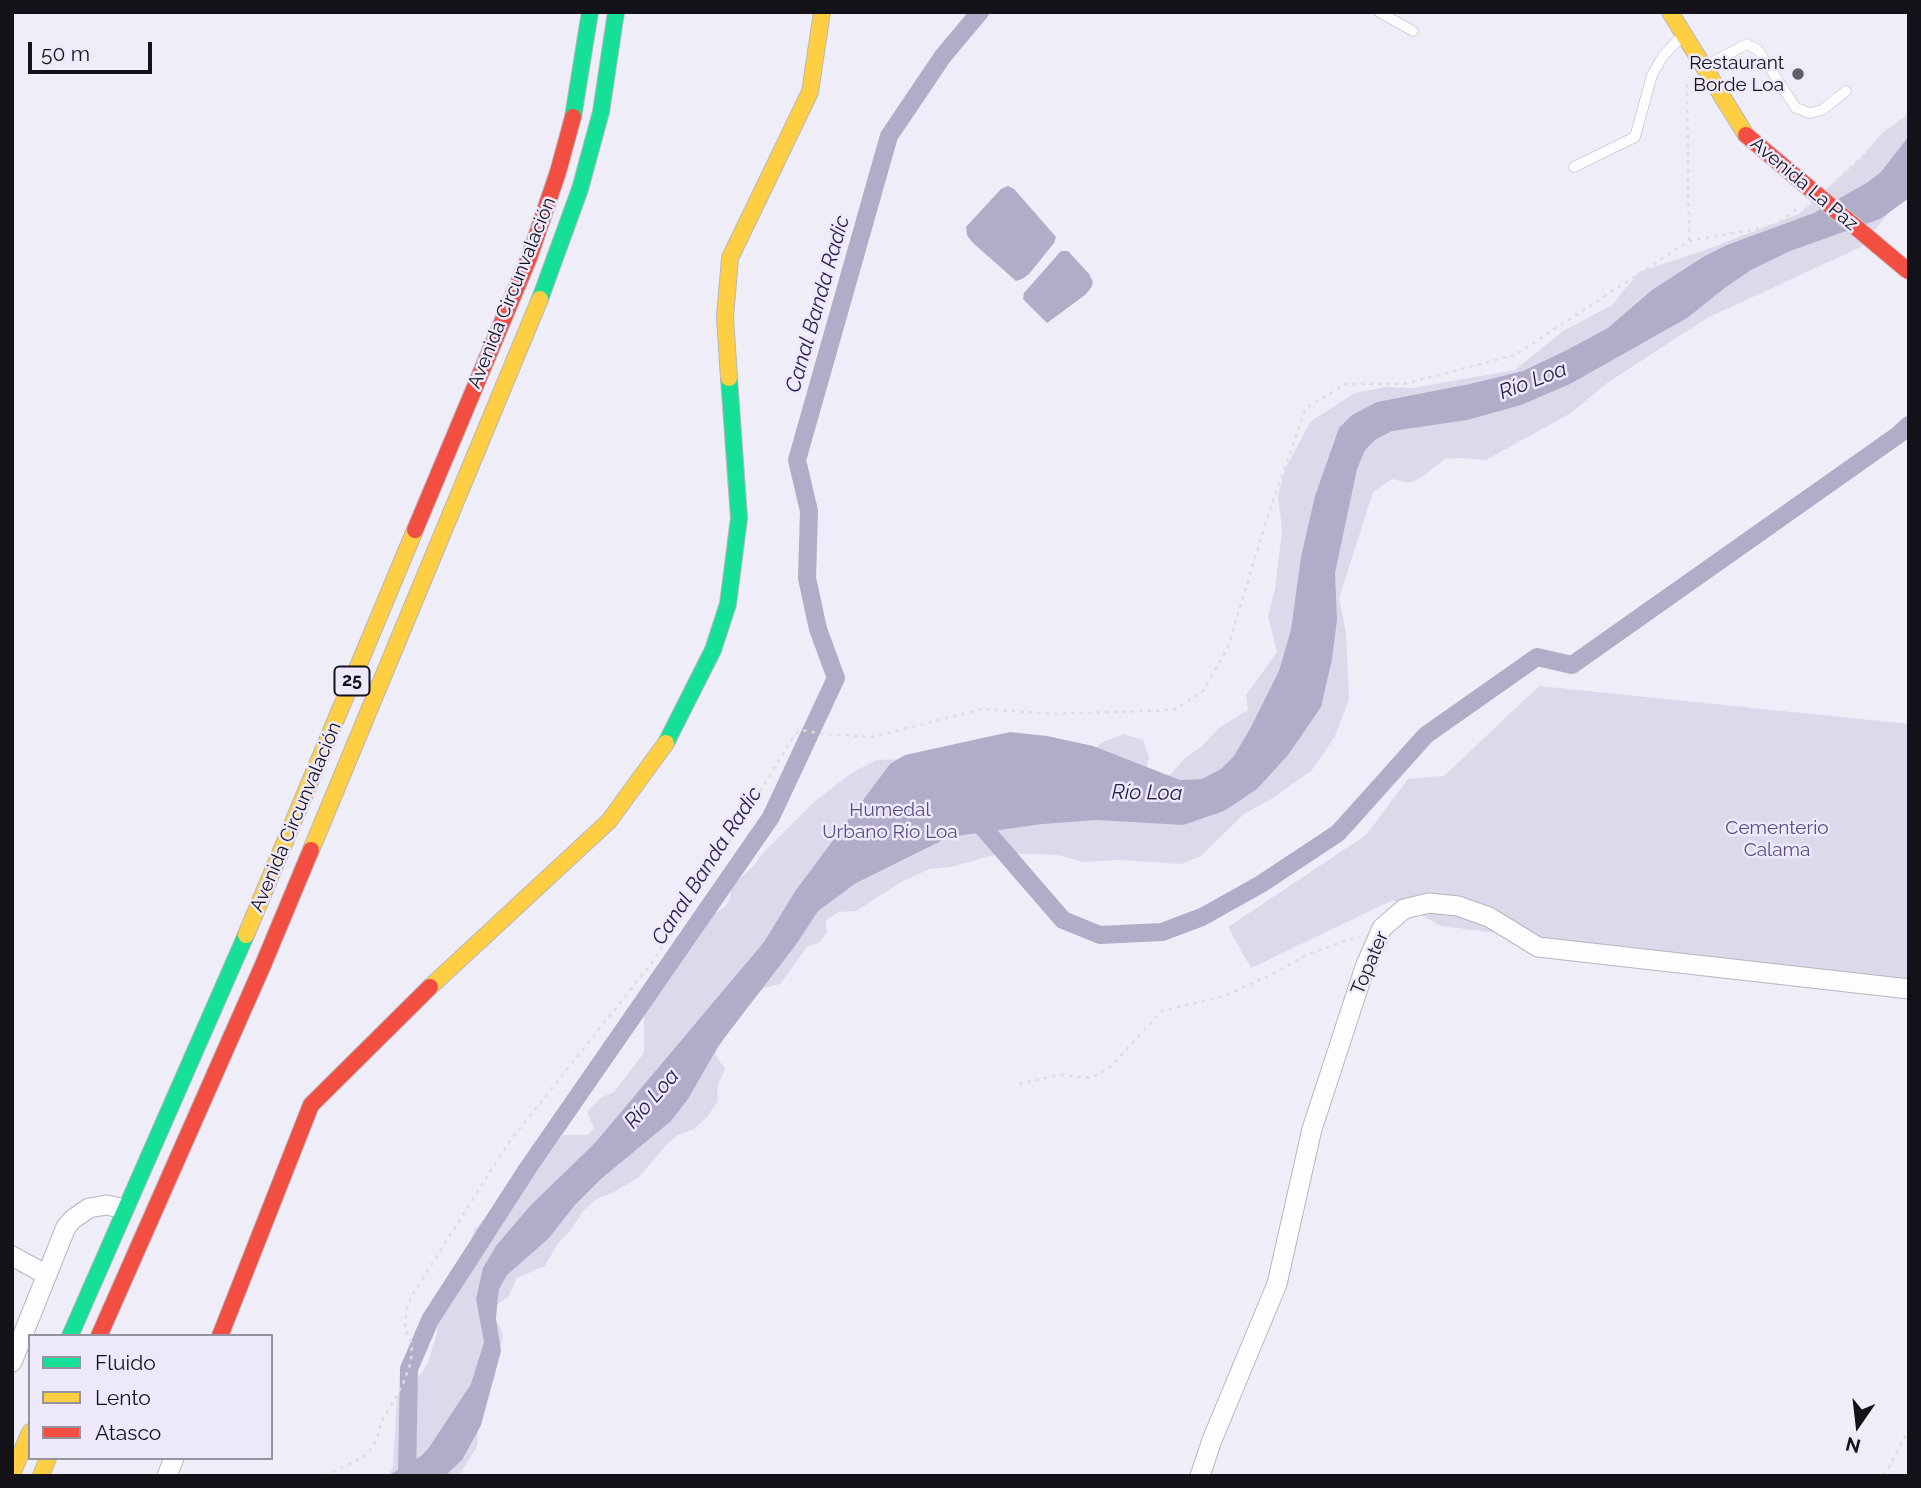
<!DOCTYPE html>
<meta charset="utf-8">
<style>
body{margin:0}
#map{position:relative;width:1921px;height:1488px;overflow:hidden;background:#efedf7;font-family:Raleway,sans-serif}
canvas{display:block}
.frame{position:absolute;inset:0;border:14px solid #131218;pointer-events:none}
.legend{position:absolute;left:28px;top:1334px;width:245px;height:126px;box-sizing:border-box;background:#ede9fb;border:2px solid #9693a0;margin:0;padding:9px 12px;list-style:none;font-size:21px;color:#131218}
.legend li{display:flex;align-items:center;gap:14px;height:35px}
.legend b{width:35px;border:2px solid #9693a0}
.north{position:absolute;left:1823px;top:1390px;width:70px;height:70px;-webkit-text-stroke:5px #ede9fb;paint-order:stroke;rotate:194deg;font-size:19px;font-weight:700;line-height:28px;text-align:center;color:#131218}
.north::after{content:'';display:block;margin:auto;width:24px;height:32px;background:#131218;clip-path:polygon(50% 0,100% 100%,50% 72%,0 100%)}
.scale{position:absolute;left:28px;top:42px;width:124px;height:32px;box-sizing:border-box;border:4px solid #131218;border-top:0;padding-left:9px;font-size:21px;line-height:24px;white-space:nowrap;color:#131218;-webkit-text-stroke:5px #ede9fb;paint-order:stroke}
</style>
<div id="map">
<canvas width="1921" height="1488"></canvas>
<div class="frame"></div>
<ul class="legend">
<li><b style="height:9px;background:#16e098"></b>Fluido</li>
<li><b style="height:9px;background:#ffcf43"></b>Lento</li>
<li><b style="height:9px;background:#f24e42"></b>Atasco</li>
</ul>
<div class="north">N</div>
<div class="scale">50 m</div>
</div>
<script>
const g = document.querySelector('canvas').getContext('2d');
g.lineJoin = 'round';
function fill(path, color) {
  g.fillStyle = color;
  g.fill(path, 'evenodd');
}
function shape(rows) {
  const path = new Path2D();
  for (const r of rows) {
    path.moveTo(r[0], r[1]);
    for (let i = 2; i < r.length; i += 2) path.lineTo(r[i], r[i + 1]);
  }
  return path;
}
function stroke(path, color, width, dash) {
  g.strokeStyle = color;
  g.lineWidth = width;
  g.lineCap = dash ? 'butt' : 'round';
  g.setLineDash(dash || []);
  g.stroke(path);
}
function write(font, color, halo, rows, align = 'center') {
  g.font = font + ' Raleway,sans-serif';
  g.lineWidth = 5;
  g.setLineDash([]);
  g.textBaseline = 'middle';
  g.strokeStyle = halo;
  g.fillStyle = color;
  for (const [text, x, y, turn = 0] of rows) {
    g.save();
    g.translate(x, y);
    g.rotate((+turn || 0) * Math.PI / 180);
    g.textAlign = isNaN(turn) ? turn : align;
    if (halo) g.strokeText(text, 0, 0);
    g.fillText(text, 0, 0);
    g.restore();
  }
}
fill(shape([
 [1909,114,1909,188,1861,247,1707,318,1607,383,1571,413,1486,460,1461,458,1445,459,1422,477,1409,483,1392,479,1373,492,1339,598,1346,632,1349,700,1334,738,1312,770,1273,798,1244,814,1201,856,1182,864,1120,860,1084,862,1057,855,1002,853,950,867,930,869,903,881,856,911,839,912,826,920,827,932,820,942,807,947,780,984,764,988,739,1012,728,1031,715,1054,725,1069,717,1087,718,1101,707,1117,694,1129,678,1135,669,1142,639,1177,612,1193,598,1198,584,1210,569,1232,558,1243,545,1266,517,1278,508,1297,498,1304,495,1317,503,1335,494,1380,486,1388,478,1427,477,1446,460,1474,388,1476,393,1467,397,1399,403,1382,417,1380,428,1363,437,1333,440,1302,446,1287,454,1269,463,1259,473,1258,477,1248,472,1239,474,1230,503,1200,522,1167,547,1151,563,1135,588,1135,594,1128,587,1112,602,1097,614,1092,644,1053,644,1008,681,952,696,925,725,907,730,899,732,885,752,868,762,854,815,801,853,772,877,760,905,759,1017,743,1030,734,1089,755,1101,743,1123,734,1143,740,1149,757,1142,786,1153,786,1171,774,1185,758,1201,747,1219,728,1248,710,1246,695,1277,652,1268,617,1275,589,1282,530,1278,496,1285,469,1311,421,1355,393,1386,387,1413,388,1515,370,1563,331,1612,305,1639,272,1708,249,1799,214,1862,157,1883,132],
 [1539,686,1909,724,1909,984,1441,926,1393,900,1251,968,1228,927,1366,835,1408,779,1444,776]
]), '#ddd9eb');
fill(shape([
 [1909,136,1909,198,1880,219,1790,251,1751,270,1726,287,1687,318,1570,384,1521,405,1467,420,1392,431,1376,439,1365,450,1357,469,1335,573,1337,620,1332,659,1321,707,1288,755,1257,789,1224,811,1183,825,1097,820,1042,824,949,837,856,883,818,911,797,943,719,1045,688,1099,671,1121,602,1178,574,1206,549,1238,507,1275,499,1289,497,1305,496,1319,501,1351,481,1425,462,1460,445,1476,388,1476,421,1456,428,1449,471,1384,484,1342,476,1299,483,1268,496,1246,530,1206,595,1143,764,942,796,890,890,764,905,755,1010,732,1047,736,1093,746,1180,780,1202,779,1221,769,1234,756,1250,729,1279,671,1291,630,1301,557,1315,496,1339,428,1352,415,1377,402,1470,384,1523,371,1567,350,1608,328,1652,290,1703,257,1727,245,1814,213,1868,182,1881,172],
 [1008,186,1014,189,1056,237,1054,243,1029,274,1022,279,1016,281,972,242,967,235,966,227,1001,189],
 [1061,251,1068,251,1089,274,1093,282,1091,288,1085,295,1047,323,1023,299,1024,293]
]), '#b1acc7');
stroke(shape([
 [970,816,986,831,1063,920,1100,935,1162,932,1202,917,1261,884,1338,833,1426,735,1537,657,1572,665,1898,435,1909,425],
 [407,1476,409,1369,430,1320,528,1168,771,817,836,678,818,629,807,578,809,511,797,460,889,136,943,56,980,12]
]), '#b1acc7', 18);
const lane = shape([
 [1379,12,1413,31],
 [1707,65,1747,44,1758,50,1796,108,1810,113,1822,110,1846,91],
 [1574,167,1635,137,1652,75,1663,56,1681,37]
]);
const street = shape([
 [12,1256,47,1275],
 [12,1362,66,1227,73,1219,89,1208,107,1205,124,1209],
 [167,1476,174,1458],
 [1200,1476,1212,1440,1277,1284,1312,1129,1365,967,1382,928,1404,909,1429,903,1458,906,1489,917,1538,947,1909,989]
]);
const fast = shape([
 [573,117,590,12],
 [540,299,580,189,601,112,616,12],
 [666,743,713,650,728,604,739,518,729,378],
 [70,1336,246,935]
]);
const slow = shape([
 [1670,12,1746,135],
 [729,378,725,317,730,258,810,92,822,12],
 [311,850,540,299],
 [246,935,415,530],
 [430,987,609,821,666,743],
 [12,1474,30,1432],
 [41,1476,48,1458]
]);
const jam = shape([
 [415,530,529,258,558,172,573,117],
 [99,1336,263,965,311,850],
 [220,1336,311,1105,430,987]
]);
stroke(lane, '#b7b6bd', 11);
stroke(street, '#b7b6bd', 21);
stroke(fast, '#b7b6bd', 18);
stroke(slow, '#b7b6bd', 18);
stroke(jam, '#b7b6bd', 18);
stroke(shape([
 [1687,84,1689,241],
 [1837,180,1909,113],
 [1019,1084,1058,1075,1092,1078,1111,1066,1162,1011,1224,996,1275,973,1306,955,1359,936],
 [325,1476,365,1456,377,1440,381,1423,403,1384,411,1362,412,1344,405,1328,406,1312,411,1297,509,1142,651,964,696,896,795,734,802,730,823,734,872,737,982,709,1052,714,1174,710,1203,691,1228,647,1269,512,1306,408,1346,384,1404,384,1515,355,1689,241,1774,226,1798,208],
 [1884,1476,1909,1429]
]), '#dddddf', 2.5, [3.5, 5]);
stroke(lane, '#fdfcfe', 10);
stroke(street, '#fdfcfe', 19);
stroke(fast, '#16e098', 16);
stroke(slow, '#ffcf43', 16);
stroke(jam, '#f24e42', 16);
const jamBridge = shape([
 [1746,135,1908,271]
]);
stroke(jamBridge, '#cac9ce', 18, []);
stroke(jamBridge, '#f24e42', 16);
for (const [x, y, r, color] of [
 [1798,74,7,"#605f66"]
]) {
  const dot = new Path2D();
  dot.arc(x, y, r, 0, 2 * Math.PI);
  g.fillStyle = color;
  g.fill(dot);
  stroke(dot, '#ede9fb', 2.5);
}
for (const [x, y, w] of [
 [352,681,35]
]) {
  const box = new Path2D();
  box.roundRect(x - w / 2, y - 14.5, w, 29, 5);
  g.fillStyle = '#ede9fb';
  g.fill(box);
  stroke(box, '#131218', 2);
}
write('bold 18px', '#131218', null, [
 ["25",352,681]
]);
write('19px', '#131218', '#ede9fb', [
 ["Restaurant",1784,63],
 ["Borde Loa",1784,85]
], 'right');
write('19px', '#131218', '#ede9fb', [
 ["Avenida La Paz",1804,184,40],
 ["Avenida Circunvalación",512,293,-68],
 ["Avenida Circunvalación",296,817,-67],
 ["Topater",1370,963,-67]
]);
write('19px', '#5b4e7f', '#ede9fb', [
 ["Humedal",890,810],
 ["Urbano Río Loa",890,832],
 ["Cementerio",1777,828],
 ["Calama",1777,850]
]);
write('italic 21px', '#2e204d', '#ede9fb', [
 ["Canal Banda Radic",818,304,-74],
 ["Río Loa",1533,381,-21],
 ["Río Loa",1147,793,1],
 ["Canal Banda Radic",707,866,-57],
 ["Río Loa",652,1099,-49]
]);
</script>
